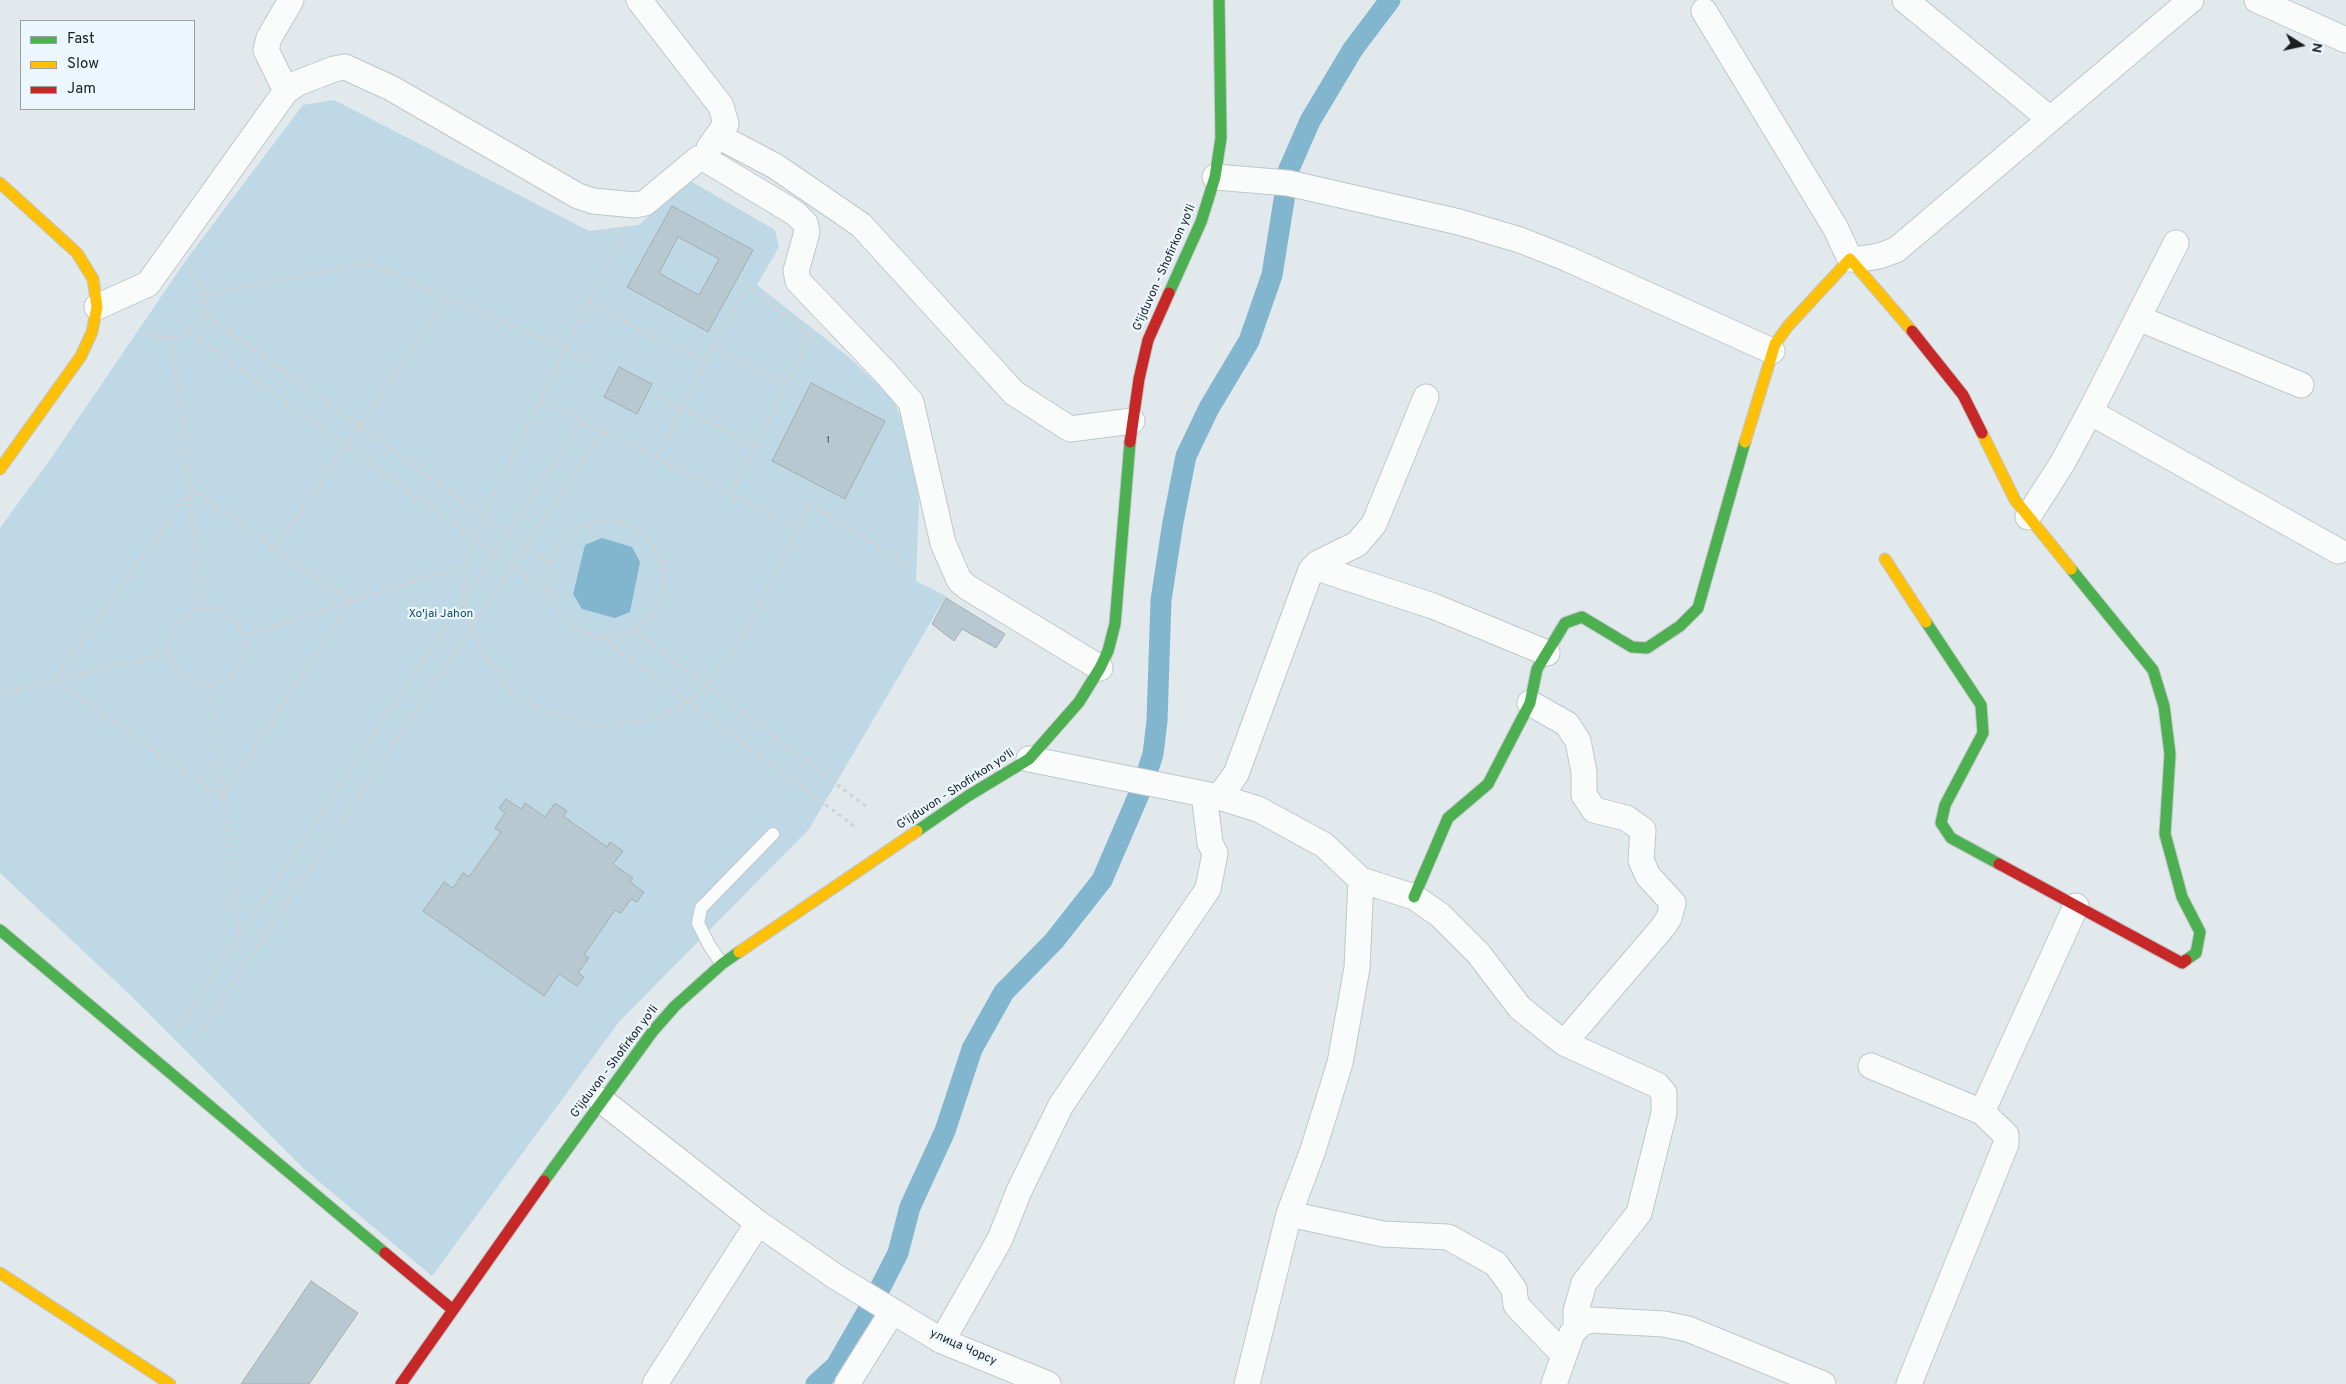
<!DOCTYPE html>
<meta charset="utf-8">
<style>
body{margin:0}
#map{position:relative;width:2346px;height:1384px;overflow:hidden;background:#e1e9ed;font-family:Overpass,sans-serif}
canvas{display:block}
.legend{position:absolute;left:20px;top:20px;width:175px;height:90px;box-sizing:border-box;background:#ecf7fd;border:1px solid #98a0a5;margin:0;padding:6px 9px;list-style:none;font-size:15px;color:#191e21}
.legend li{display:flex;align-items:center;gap:10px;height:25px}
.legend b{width:25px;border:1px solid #98a0a5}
.north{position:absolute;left:2276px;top:20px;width:50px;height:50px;-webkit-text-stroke:4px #ecf7fd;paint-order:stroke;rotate:100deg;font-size:14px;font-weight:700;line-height:20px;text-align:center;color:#191e21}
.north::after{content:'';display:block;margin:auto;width:18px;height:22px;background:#191e21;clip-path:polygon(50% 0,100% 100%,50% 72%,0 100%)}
</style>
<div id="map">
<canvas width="2346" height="1384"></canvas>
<ul class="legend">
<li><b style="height:6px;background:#4caf50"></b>Fast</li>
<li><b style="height:6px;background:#ffc107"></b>Slow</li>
<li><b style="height:6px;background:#c62828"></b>Jam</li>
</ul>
<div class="north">N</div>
</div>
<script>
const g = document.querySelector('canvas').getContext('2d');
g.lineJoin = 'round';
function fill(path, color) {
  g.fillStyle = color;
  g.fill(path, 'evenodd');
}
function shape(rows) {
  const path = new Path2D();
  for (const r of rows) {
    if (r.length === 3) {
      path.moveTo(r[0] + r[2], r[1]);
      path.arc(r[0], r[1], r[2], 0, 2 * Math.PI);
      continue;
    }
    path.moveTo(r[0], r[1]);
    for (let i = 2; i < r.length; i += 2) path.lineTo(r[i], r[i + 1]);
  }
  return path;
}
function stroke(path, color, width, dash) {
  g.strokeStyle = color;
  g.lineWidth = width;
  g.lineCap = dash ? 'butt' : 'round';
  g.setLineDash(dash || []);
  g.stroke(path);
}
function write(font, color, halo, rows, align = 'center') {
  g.font = font + ' Overpass,sans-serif';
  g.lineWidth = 4.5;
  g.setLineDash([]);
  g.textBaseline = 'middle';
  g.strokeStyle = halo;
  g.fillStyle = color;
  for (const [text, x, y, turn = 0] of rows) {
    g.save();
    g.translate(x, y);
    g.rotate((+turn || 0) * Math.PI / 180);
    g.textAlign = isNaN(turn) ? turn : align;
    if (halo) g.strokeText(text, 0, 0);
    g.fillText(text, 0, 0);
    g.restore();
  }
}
fill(shape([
 [334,100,589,231,639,225,687,179,775,230,779,247,757,285,850,358,893,399,909,436,919,502,916,581,946,596,809,829,619,1022,432,1276,304,1169,129,994,0,873,0,528,54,454,186,260,303,105]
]), '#bfd8e6');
fill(shape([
 [602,538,632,547,640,562,630,612,615,618,582,609,573,594,585,545]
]), '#82b5ce');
stroke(shape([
 [816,1384,836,1366,874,1300,898,1253,910,1207,945,1131,972,1049,1004,992,1054,941,1102,880,1143,785,1153,754,1157,721,1161,600,1173,522,1186,456,1209,408,1249,341,1272,275,1289,169,1310,121,1353,49,1390,0]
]), '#82b5ce', 21);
const building = shape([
 [672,206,753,250,708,332,627,287,672,206],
 [678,237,719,259,699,295,659,273,678,237],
 [619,367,652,384,637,414,604,397,619,367],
 [811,383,885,421,845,499,772,461,811,383],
 [946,598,1005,634,996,648,962,629,954,641,932,624,946,598],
 [506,799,521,809,525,803,545,817,555,803,567,811,563,816,607,847,610,842,623,851,613,864,633,878,630,882,644,892,637,902,631,899,621,913,615,910,584,955,589,958,578,973,584,977,577,986,559,974,544,996,423,911,444,882,453,888,463,873,469,877,501,832,495,828,505,813,499,808,506,799],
 [311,1281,358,1313,309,1384,241,1384,311,1281]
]);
fill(building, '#b7c8d0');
stroke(building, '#a7adb0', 1);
const lane = shape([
 [722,964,709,945,698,923,701,908,773,834]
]);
const street = shape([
 [639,0,721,106,726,124,709,148],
 [1905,0,2050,119],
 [2257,0,2346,40],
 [1704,11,1835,227,1850,259,1860,259,1879,256,1896,250,2191,0],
 [286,91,298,83,334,69,345,67,391,88,578,196,593,201,635,205,645,203,699,158,705,159,795,213,805,223,807,232,796,271,798,281,884,371,911,402,943,543,959,580,967,587,1100,668],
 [718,136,775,166,861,225,1014,393,1070,429,1132,421],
 [1215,177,1288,183,1459,222,1520,240,1568,259,1772,351],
 [97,307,148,284,286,91,266,50,269,38,291,0],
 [2138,318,2301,385],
 [2090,412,2338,551],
 [2028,517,2063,462,2090,412,2176,243],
 [1314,567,1433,606,1547,653],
 [1530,703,1567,724,1578,741,1584,772,1584,795,1594,810,1626,818,1643,830,1641,860,1648,876,1673,903,1669,918,1663,927,1564,1043],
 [1029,759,1219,797,1236,774,1311,570,1318,563,1357,544,1374,524,1426,397],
 [1219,797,1258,809,1324,845,1361,880,1414,897,1440,915,1478,953,1520,1008,1564,1043,1657,1085,1664,1093,1664,1113,1639,1213,1584,1283,1576,1311,1576,1328],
 [1871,1066,1982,1112],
 [601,1100,758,1223,836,1277,942,1341,1048,1384],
 [1289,1214,1383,1234,1448,1237,1496,1264,1514,1289,1516,1305,1564,1355],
 [942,1341,1000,1239,1019,1191,1061,1105,1208,889,1215,853,1210,843,1204,794],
 [655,1384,758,1223],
 [847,1384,892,1312],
 [1247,1384,1289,1214,1313,1150,1340,1063,1357,968,1361,880],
 [1554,1384,1572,1333,1581,1324,1590,1320,1664,1324,1688,1329,1823,1384],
 [1909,1384,2006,1144,2006,1135,1982,1112,2076,906]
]);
const fast = shape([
 [1169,293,1201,222,1215,177,1221,138,1219,0],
 [2071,569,2153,670,2164,706,2170,754,2165,834,2182,897,2200,932,2196,953,2186,960],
 [1926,622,1981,705,1983,733,1945,805,1941,823,1951,838,1999,864],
 [917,831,968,796,1029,759,1079,702,1100,668,1108,651,1115,624,1130,442],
 [1414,897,1448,818,1488,784,1530,703,1537,669,1565,623,1582,617,1632,647,1647,648,1680,626,1698,608,1745,442],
 [0,930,385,1253],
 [544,1181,653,1031,675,1006,722,964,739,952]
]);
const slow = shape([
 [0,183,77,253,93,279,97,307,92,332,81,356,0,469],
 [1982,433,2015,500,2071,569],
 [1745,442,1775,344,1788,326,1850,259,1912,331],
 [1885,559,1926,622],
 [739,952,917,831],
 [0,1273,170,1384]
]);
const jam = shape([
 [1912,331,1963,395,1982,433],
 [1130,442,1139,379,1148,340,1169,293],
 [1999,864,2182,963,2186,960],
 [385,1253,453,1310],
 [401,1384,544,1181]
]);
stroke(lane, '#c1c6c9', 14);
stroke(street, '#c1c6c9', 27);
stroke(fast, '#c1c6c9', 13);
stroke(slow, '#c1c6c9', 13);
stroke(jam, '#c1c6c9', 13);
stroke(shape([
 [623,233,497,487,466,559,464,599,472,628,478,646,507,685,524,700,546,711,593,725,636,722,663,716,680,707,697,693,715,674,741,639,759,608,810,504,911,567],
 [203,295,367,263,565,348,593,363],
 [588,302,705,362],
 [202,312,550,564],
 [144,330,154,336,166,338,178,336,188,331,197,322,202,312,203,295,196,277,187,269],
 [188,331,551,595],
 [172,337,202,609],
 [713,348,787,384],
 [653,393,755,446],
 [540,399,798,528],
 [656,457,746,285,812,335,730,495],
 [191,489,351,602,222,797,54,680,191,489],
 [606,579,58],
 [275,549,447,298],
 [207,646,38],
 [633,630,868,808],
 [243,635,466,565],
 [601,637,854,826],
 [209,684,239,934],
 [0,693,170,653],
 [179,1026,583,421],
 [195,1039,603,431]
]), '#d1d3d4', 3, [4, 4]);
stroke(lane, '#fafcfc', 12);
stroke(street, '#fafcfc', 25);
stroke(fast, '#4caf50', 11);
stroke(slow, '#ffc107', 11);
stroke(jam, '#c62828', 11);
write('10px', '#40484d', null, [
 ["1",828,441]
]);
write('12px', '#191e21', '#ecf7fd', [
 ["G'ijduvon - Shofirkon yo'li",1165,268,-66],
 ["G'ijduvon - Shofirkon yo'li",956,790,-33],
 ["G'ijduvon - Shofirkon yo'li",615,1062,-53],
 ["улица Чорсу",963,1348,24]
]);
write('12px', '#114b62', '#ecf7fd', [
 ["Xo'jai Jahon",441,615]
]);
</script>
